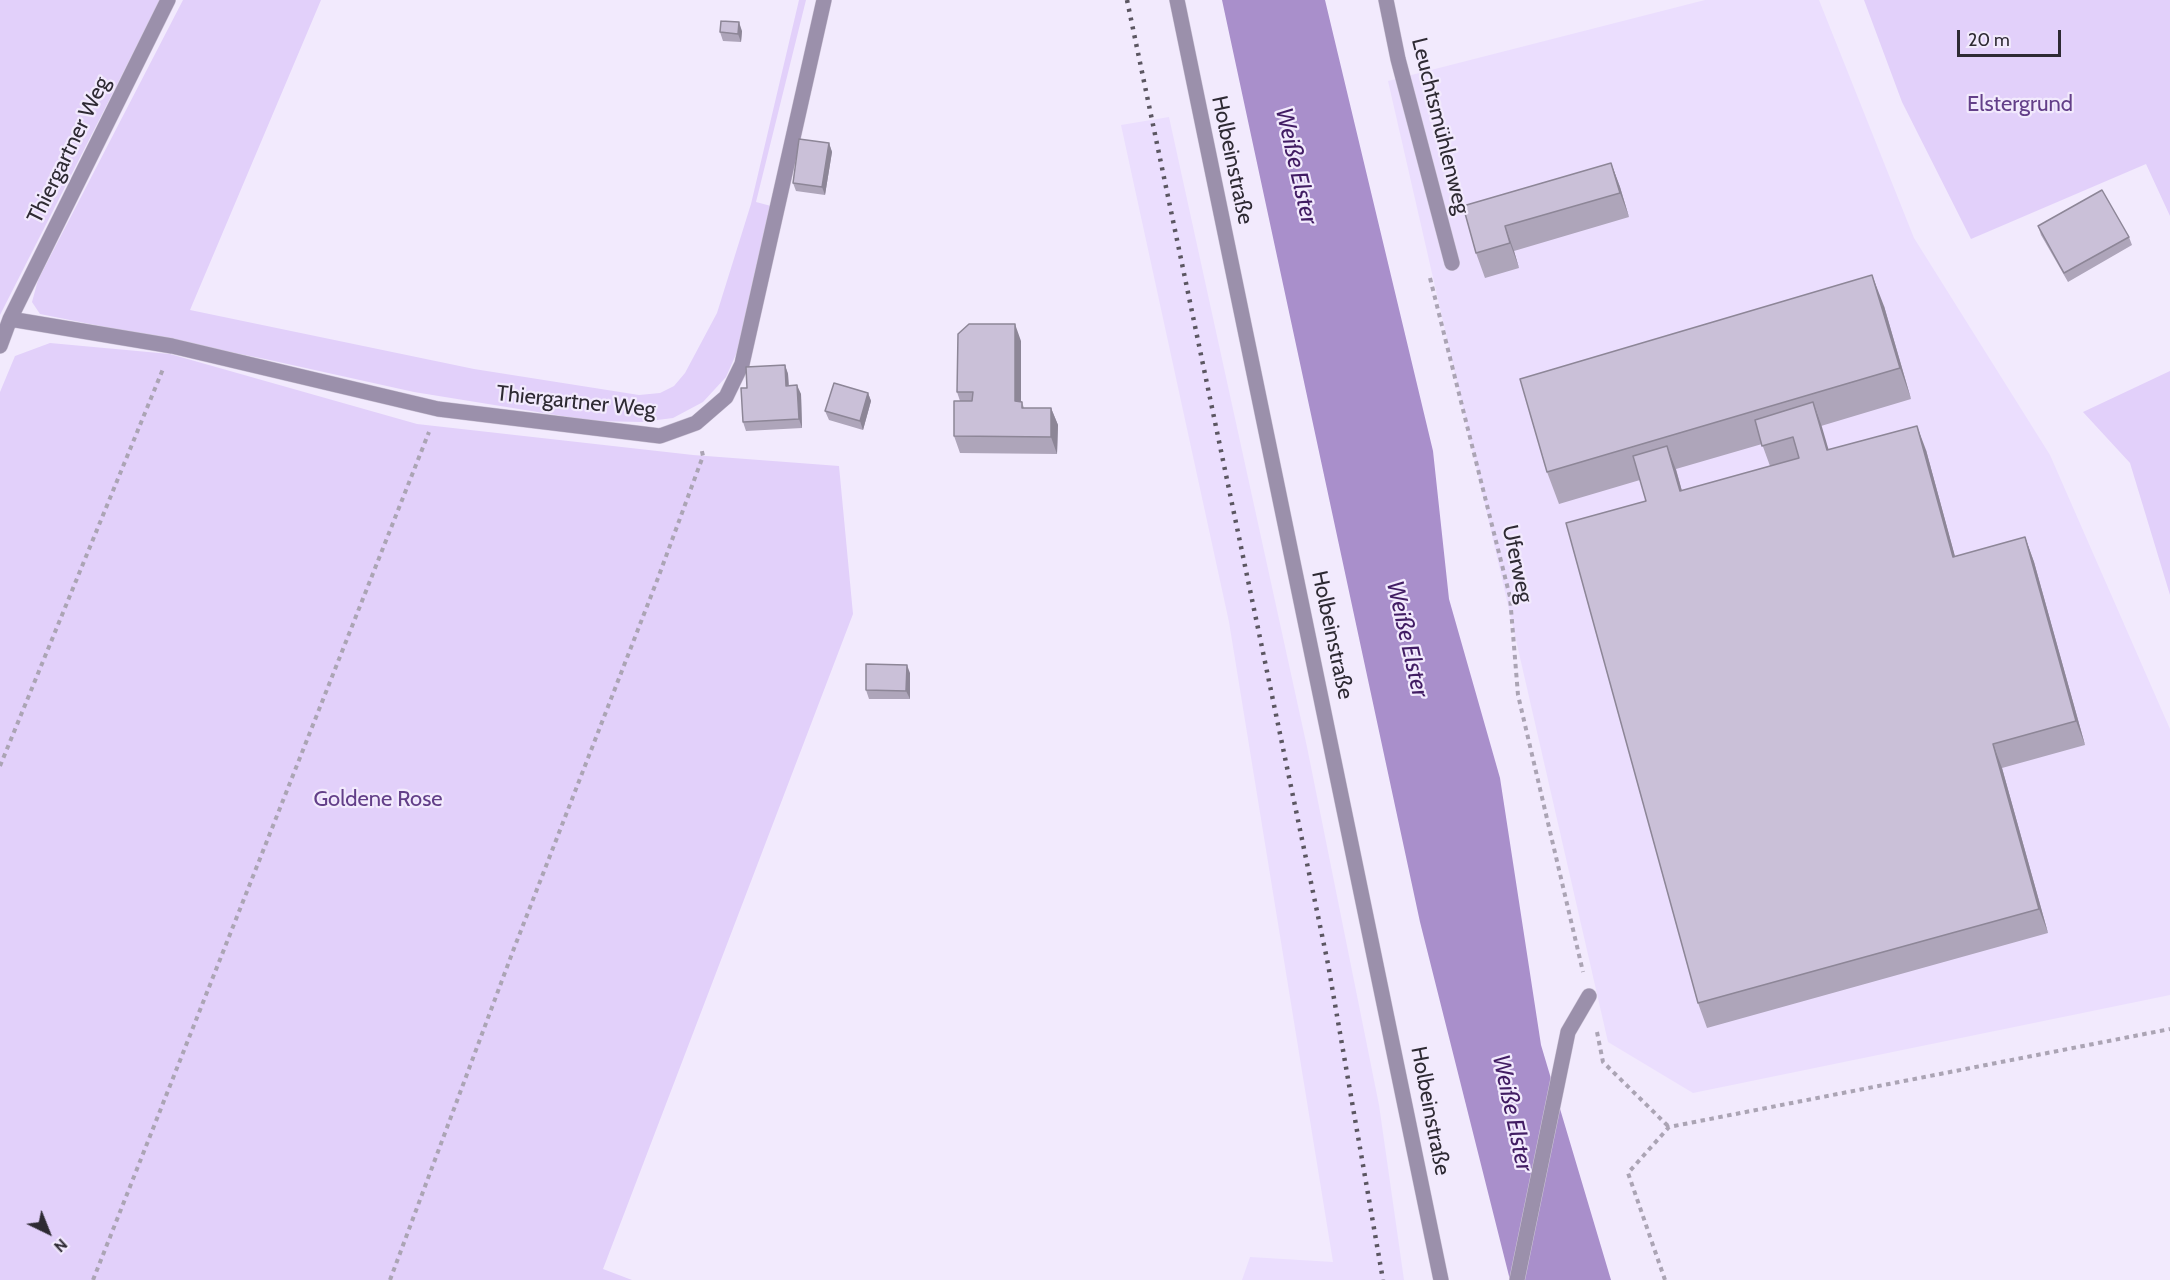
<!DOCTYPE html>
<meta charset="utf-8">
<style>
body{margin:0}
#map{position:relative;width:2170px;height:1280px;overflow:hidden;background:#f2eafd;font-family:Cabin,sans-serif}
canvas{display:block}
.north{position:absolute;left:18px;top:1202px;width:60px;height:60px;-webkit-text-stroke:4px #f2eafd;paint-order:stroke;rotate:137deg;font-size:16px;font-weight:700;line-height:24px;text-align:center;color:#2e2a33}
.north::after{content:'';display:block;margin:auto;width:21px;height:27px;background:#2e2a33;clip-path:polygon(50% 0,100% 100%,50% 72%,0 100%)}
.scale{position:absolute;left:1957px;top:30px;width:104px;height:27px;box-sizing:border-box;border:3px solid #2e2a33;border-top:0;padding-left:8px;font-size:18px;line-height:21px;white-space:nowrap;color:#2e2a33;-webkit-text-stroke:4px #f2eafd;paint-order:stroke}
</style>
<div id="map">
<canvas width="2170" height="1280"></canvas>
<div class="north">N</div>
<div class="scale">20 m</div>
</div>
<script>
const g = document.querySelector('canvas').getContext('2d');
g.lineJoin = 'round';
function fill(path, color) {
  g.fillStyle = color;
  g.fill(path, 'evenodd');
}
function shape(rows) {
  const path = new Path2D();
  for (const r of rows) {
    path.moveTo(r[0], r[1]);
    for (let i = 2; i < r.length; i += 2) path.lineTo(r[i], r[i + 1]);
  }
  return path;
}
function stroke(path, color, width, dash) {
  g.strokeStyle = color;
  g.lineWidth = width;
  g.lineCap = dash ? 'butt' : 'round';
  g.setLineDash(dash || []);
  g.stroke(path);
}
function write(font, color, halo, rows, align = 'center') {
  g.font = font + ' Cabin,sans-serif';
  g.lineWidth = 4.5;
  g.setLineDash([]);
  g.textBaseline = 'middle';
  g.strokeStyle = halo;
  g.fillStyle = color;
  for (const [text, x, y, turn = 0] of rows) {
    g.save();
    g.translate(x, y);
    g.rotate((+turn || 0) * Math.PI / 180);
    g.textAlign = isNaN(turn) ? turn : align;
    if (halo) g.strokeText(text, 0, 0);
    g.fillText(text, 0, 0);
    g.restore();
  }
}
fill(shape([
 [1705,0,1819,0,1914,238,2050,455,2170,729,2170,995,1693,1093,1608,1042,1388,81],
 [1169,117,1307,747,1379,1105,1404,1280,1242,1280,1250,1257,1333,1262,1229,622,1121,125]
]), '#ebdefe');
fill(shape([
 [0,0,160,0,0,315],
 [183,0,321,0,190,310,474,369,639,395,660,393,674,386,685,373,717,313,751,204,799,0,806,0,756,202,771,206,741,343,726,377,703,402,673,418,642,422,593,421,414,392,265,359,40,314,32,302,38,280],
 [1864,0,2170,0,2170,216,2146,164,1971,239,1902,102],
 [50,343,170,354,417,424,693,455,839,466,853,614,603,1269,632,1280,0,1280,0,392,15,356],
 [2170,371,2170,595,2130,463,2083,412]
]), '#e2d0fa');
fill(shape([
 [1222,0,1325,0,1433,451,1449,599,1500,778,1541,1045,1611,1280,1510,1280,1420,922]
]), '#a98fcb');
const service = shape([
 [1517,1280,1568,1032,1589,996]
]);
const minor = shape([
 [1177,0,1441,1280],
 [1386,0,1398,59,1452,263],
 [10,319,172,346,438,409,660,436,696,423,726,397,742,364,824,0],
 [0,346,10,319,168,0]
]);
stroke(service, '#cfc7d9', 16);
stroke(minor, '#cfc7d9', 16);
stroke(shape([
 [1430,278,1510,597,1518,695,1583,972],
 [0,766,163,369],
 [1597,1032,1603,1062,1669,1127],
 [93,1280,429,432],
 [390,1280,513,951,658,578,703,456,701,447],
 [1665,1280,1628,1173,1669,1127,2170,1029]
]), '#aba4b4', 4, [4.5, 4.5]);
stroke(service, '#9b90ab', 15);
stroke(minor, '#9b90ab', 15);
stroke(shape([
 [1127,0,1328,964,1383,1280]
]), '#5b5661', 4.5, [3, 6]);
fill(shape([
 [742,31,741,42,723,41,720,32],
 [829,143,832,152,825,195,796,191,793,183],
 [1611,163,1620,187,1629,217,1514,251,1519,268,1485,278,1476,253,1463,206],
 [2038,226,2129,237,2132,245,2068,282,2041,235],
 [1884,306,1911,399,1821,426,1828,450,1926,450,1955,557,2025,537,2034,562,2085,745,2002,768,2048,933,1707,1028,1698,1003,1646,501,1640,480,1559,504,1547,472],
 [1762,444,1770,466,1682,491,1676,469],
 [1021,341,1021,401,1022,402,1024,408,1051,408,1058,425,1057,454,960,453,954,436,960,401,957,392],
 [785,365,788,374,789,386,801,394,802,428,746,431,743,422,747,388],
 [868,393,871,401,863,430,829,420,825,411],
 [910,673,910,699,869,699,866,690]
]), '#aea5ba');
fill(shape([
 [739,22,742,31,741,42,738,34],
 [829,143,832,152,825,195,822,187],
 [1611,163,1620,187,1629,217,1620,193],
 [1505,226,1514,251,1519,268,1510,243],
 [1872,275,1884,306,1911,399,1900,368],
 [1015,324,1021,341,1021,418,1015,401],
 [785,365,788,374,789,395,786,386],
 [797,385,801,394,802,428,799,419],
 [868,393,871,401,863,430,860,421],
 [1813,402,1822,427,1836,475,1827,450],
 [1051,408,1058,425,1057,454,1051,437],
 [1917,426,1926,450,1962,582,1953,557],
 [1667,446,1676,470,1689,516,1680,491],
 [2025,537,2034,562,2085,745,2076,721],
 [907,665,910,673,910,699,906,691],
 [1993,744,2002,768,2048,933,2039,909]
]), '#8d8697');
const building = shape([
 [721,21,739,22,738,34,720,32,721,21],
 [799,139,829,143,822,187,793,183,799,139],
 [1611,163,1620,193,1505,226,1510,243,1476,253,1463,206,1611,163],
 [2102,190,2129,237,2064,273,2038,226,2102,190],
 [1872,275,1900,368,1547,472,1520,379,1872,275],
 [969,324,1015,324,1015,401,1022,402,1022,408,1051,408,1051,437,954,436,954,401,972,401,973,392,957,392,958,334,969,324],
 [785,365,786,386,797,385,799,419,743,422,741,388,747,388,746,367,785,365],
 [834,383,868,393,860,421,825,411,834,383],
 [1813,402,1827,450,1917,426,1953,557,2025,537,2076,721,1993,744,2039,909,1698,1003,1566,523,1646,501,1633,456,1667,446,1680,491,1799,458,1793,437,1762,446,1755,420,1813,402],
 [866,664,907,665,906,691,866,690,866,664]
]);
fill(building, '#cac0d8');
stroke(building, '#8d8697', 1.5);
write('22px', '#633f89', '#f2eafd', [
 ["Elstergrund",2020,105],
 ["Goldene Rose",378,800]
]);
write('22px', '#2e2a33', '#f2eafd', [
 ["Leuchtsmühlenweg",1440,126,76],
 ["Thiergartner Weg",69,150,-64],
 ["Holbeinstraße",1232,160,78],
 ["Thiergartner Weg",576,402,6],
 ["Uferweg",1517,564,78],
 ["Holbeinstraße",1332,635,78],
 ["Holbeinstraße",1430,1111,79]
]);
write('italic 24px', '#411c63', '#f2eafd', [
 ["Weiße Elster",1296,166,77],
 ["Weiße Elster",1407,639,77],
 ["Weiße Elster",1512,1113,78]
]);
</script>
